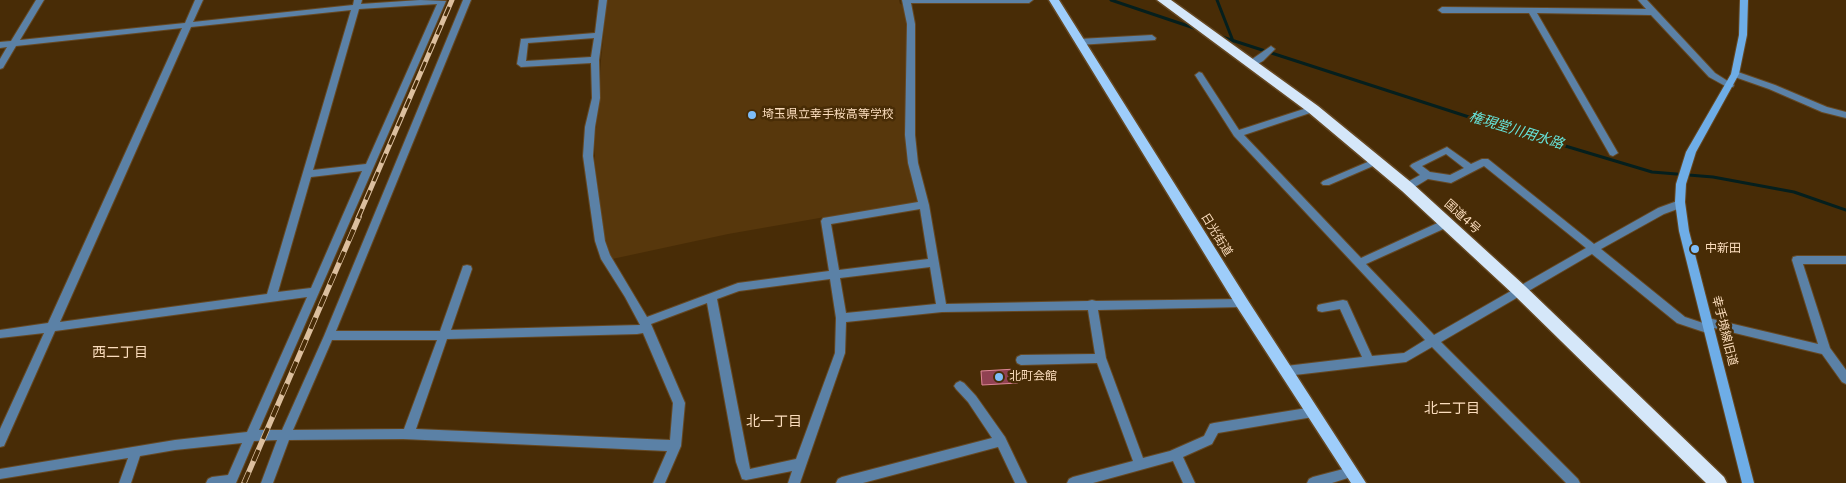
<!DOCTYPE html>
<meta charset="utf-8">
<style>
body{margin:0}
canvas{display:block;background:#482c06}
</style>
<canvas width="1846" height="483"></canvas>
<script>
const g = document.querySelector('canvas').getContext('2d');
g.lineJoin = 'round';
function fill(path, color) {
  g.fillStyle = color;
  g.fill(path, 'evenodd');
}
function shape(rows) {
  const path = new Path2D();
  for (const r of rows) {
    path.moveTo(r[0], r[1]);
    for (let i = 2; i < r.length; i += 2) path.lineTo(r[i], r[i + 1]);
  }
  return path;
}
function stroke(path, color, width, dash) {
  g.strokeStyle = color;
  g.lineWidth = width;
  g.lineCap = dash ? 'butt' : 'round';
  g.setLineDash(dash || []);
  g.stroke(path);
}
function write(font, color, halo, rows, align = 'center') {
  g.font = font + ' "DejaVu Sans","Noto Sans JP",sans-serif';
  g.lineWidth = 5;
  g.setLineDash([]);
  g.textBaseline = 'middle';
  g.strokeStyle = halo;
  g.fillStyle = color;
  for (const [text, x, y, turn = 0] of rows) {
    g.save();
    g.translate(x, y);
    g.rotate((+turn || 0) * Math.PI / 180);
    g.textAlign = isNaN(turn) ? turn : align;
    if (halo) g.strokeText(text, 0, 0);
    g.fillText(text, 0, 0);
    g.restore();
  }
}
fill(shape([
 [607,0,899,0,900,4,904,5,907,22,906,133,918,200,916,204,825,217,728,234,612,259,605,240,595,163,595,136,600,98,601,60]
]), '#57370c');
stroke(shape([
 [1111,0,1200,30],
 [1217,0,1233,41],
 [1219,36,1472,118,1652,172,1713,177,1794,192,1846,210]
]), '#051f1d', 3);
const building = shape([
 [1016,369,1018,383,982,385,981,371,1016,369]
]);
fill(building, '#904152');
stroke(building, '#dd8696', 1);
const street = shape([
 [36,0,44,0,20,40,185,23,195,0,203,0,193,22,353,5,354,0,362,0,361,4,420,0,446,1,259,430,282,430,324,336,463,0,471,0,336,331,440,331,462,269,463,266,467,265,471,266,472,269,451,330,640,325,625,297,601,259,595,241,583,156,585,127,592,98,591,63,521,67,517,64,521,39,595,33,599,0,607,0,599,60,600,98,595,127,593,156,605,241,610,255,647,317,738,283,829,271,821,221,823,218,918,202,908,163,905,135,907,24,902,0,1033,0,1029,3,911,3,915,24,915,135,918,163,929,205,946,304,1088,301,1092,300,1096,301,1242,299,1246,300,1247,303,1246,306,1242,307,1098,310,1106,358,1143,458,1170,451,1204,436,1210,424,1214,423,1313,407,1317,408,1319,412,1317,416,1313,417,1218,433,1212,444,1183,457,1195,483,1183,483,1173,461,1093,483,1067,483,1069,479,1073,477,1133,461,1097,363,1021,365,1017,363,1016,360,1017,357,1021,355,1095,354,1088,310,942,312,846,322,845,353,800,483,788,483,792,471,746,480,742,479,736,462,707,303,651,324,685,403,681,446,665,483,653,483,667,451,403,439,289,440,273,483,261,483,277,440,254,441,236,483,206,483,208,479,212,477,228,475,242,443,175,450,140,456,131,483,119,483,128,458,0,479,0,469,175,440,247,432,307,297,55,331,4,446,0,447,0,429,44,333,0,338,0,330,48,323,182,28,16,46,3,68,0,69,0,59,7,47,0,48,0,42,11,41,36,0],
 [437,4,366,164,313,170,359,9,437,4],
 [351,10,267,294,60,322,191,27,351,10],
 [594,38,591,57,526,61,528,43,594,38],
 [362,171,311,288,278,292,311,177,362,171],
 [920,209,928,259,839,270,831,224,920,209],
 [930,267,936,304,846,313,840,278,930,267],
 [830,279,836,318,835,353,796,459,750,469,717,299,739,291,830,279],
 [643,333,673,403,670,440,416,429,447,339,637,334,643,333],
 [332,340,437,340,404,429,293,430,332,340],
 [1638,0,1647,0,1715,73,1734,85,1733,87,1727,87,1709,77,1651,15,1537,13,1618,153,1613,156,1610,155,1529,13,1442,13,1438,10,1442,7,1646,9,1638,0],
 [1152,35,1156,38,1155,40,1079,45,1075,42,1079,39,1152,35],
 [1271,46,1275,49,1263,61,1254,66,1248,66,1247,64,1248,62,1271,46],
 [1735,71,1775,85,1827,107,1846,112,1846,118,1822,112,1769,89,1732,76,1731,74,1735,71],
 [1199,72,1202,73,1239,130,1310,107,1316,107,1317,109,1316,111,1244,135,1361,258,1444,220,1450,220,1452,223,1450,226,1366,264,1434,335,1586,248,1484,166,1451,183,1428,179,1410,190,1404,190,1402,187,1404,184,1420,175,1412,168,1410,166,1412,164,1447,147,1471,164,1482,159,1488,159,1594,244,1658,208,1680,200,1683,201,1685,204,1683,207,1664,214,1601,249,1685,317,1703,323,1704,319,1708,318,1818,344,1792,260,1793,257,1797,256,1846,256,1846,264,1803,264,1830,348,1846,370,1846,384,1842,382,1822,354,1714,328,1714,333,1710,334,1677,323,1592,254,1441,342,1578,479,1580,483,1566,483,1432,347,1406,362,1286,376,1282,374,1280,371,1282,368,1286,366,1362,357,1340,309,1322,312,1318,311,1317,308,1318,305,1322,304,1343,300,1347,301,1372,356,1404,353,1425,340,1234,136,1195,75,1199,72],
 [1446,154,1464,168,1450,175,1430,172,1422,166,1446,154],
 [1377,158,1382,161,1380,163,1329,185,1323,185,1321,183,1323,181,1377,158],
 [960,381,964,383,976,396,1005,437,1027,483,1015,483,998,447,863,483,836,483,838,479,842,477,992,438,968,402,956,389,954,386,956,383,960,381],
 [1351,467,1355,468,1357,472,1355,476,1351,477,1332,483,1307,483,1309,479,1313,477,1351,467]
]);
const secondary = shape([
 [1740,0,1748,0,1747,35,1739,74,1696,152,1686,184,1685,202,1689,231,1754,483,1742,483,1679,231,1675,202,1676,184,1686,152,1731,74,1739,35,1740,0]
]);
const primary = shape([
 [1049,0,1059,0,1247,299,1366,483,1351,483,1237,307,1049,0]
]);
const highway = shape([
 [1157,0,1171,0,1318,106,1412,183,1525,286,1724,477,1727,483,1706,483,1513,294,1402,191,1308,112,1157,0]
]);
stroke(street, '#654823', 2);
stroke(secondary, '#654823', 2);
stroke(primary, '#654823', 3);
stroke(highway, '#654823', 3);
fill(street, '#5b81a6');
fill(secondary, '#6eade7');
fill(primary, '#9ecdfa');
fill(highway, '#d5e7f9');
const railFar1 = shape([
 [358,218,452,0]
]);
const rail = shape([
 [244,483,359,217]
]);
stroke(railFar1, '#dcbf9e', 5);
stroke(rail, '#dcbf9e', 5.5);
stroke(railFar1, '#482c06', 3, [10]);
stroke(rail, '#482c06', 4, [12]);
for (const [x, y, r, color] of [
 [752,115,5,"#7ebdf9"],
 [1695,249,5,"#7ebdf9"],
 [999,377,5,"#7ebdf9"]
]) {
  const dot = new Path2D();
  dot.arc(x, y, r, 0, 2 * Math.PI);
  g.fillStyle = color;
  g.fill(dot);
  stroke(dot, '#482c06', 2);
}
write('12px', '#fbddbd', '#482c06', [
 ["埼玉県立幸手桜高等学校",762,115],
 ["中新田",1705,249],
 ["北町会館",1009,377]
], 'left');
write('12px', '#fbddbd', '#482c06', [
 ["国道4号",1462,217,42],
 ["日光街道",1216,235,58],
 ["幸手境線旧道",1724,331,76]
]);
write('italic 14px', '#66e3d9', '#482c06', [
 ["権現堂川用水路",1516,131,17]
]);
write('14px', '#fbddbd', '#482c06', [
 ["西二丁目",120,353],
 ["北二丁目",1452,409],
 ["北一丁目",774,422]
]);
</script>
